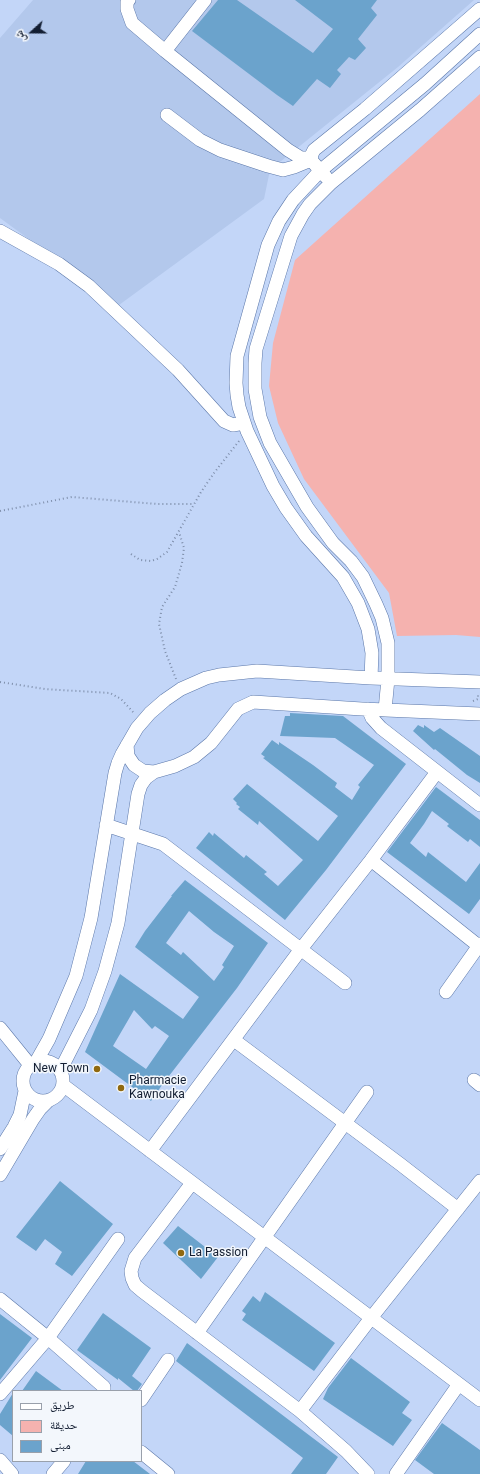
<!DOCTYPE html>
<meta charset="utf-8">
<style>
body{margin:0}
#map{position:relative;width:480px;height:1474px;overflow:hidden;background:#c3d6f8;font-family:Roboto,"Noto Naskh Arabic",sans-serif}
canvas{display:block}
.legend{position:absolute;left:12px;top:1390px;width:130px;height:72px;box-sizing:border-box;background:#f3f7fc;border:1px solid #99a0ab;margin:0;padding:5px 7px;list-style:none;font-size:12px;color:#131e32}
.legend li{display:flex;align-items:center;gap:8px;height:20px}
.legend b{width:20px;border:1px solid #99a0ab}
.north{position:absolute;left:12px;top:12px;width:40px;height:40px;-webkit-text-stroke:3px #f3f7fc;paint-order:stroke;rotate:249deg;font-size:11px;font-weight:700;line-height:16px;text-align:center;color:#131e32}
.north::after{content:'';display:block;margin:auto;width:14px;height:18px;background:#131e32;clip-path:polygon(50% 0,100% 100%,50% 72%,0 100%)}
</style>
<div id="map">
<canvas width="480" height="1474"></canvas>
<ul class="legend">
<li><b style="height:5px;background:#fff"></b>طريق</li>
<li><b style="height:11px;background:#f5b2af"></b>حديقة</li>
<li><b style="height:11px;background:#6ba3cc"></b>مبنى</li>
</ul>
<div class="north">ش</div>
</div>
<script>
const g = document.querySelector('canvas').getContext('2d');
g.lineJoin = 'round';
function fill(path, color) {
  g.fillStyle = color;
  g.fill(path, 'evenodd');
}
function shape(rows) {
  const path = new Path2D();
  for (const r of rows) {
    if (r.length === 3) {
      path.moveTo(r[0] + r[2], r[1]);
      path.arc(r[0], r[1], r[2], 0, 2 * Math.PI);
      continue;
    }
    path.moveTo(r[0], r[1]);
    for (let i = 2; i < r.length; i += 2) path.lineTo(r[i], r[i + 1]);
  }
  return path;
}
function stroke(path, color, width, dash) {
  g.strokeStyle = color;
  g.lineWidth = width;
  g.lineCap = dash ? 'butt' : 'round';
  g.setLineDash(dash || []);
  g.stroke(path);
}
function write(font, color, halo, rows, align = 'center') {
  g.font = font + ' Roboto,sans-serif';
  g.lineWidth = 3;
  g.setLineDash([]);
  g.textBaseline = 'middle';
  g.strokeStyle = halo;
  g.fillStyle = color;
  for (const [text, x, y, turn = 0] of rows) {
    g.save();
    g.translate(x, y);
    g.rotate((+turn || 0) * Math.PI / 180);
    g.textAlign = isNaN(turn) ? turn : align;
    if (halo) g.strokeText(text, 0, 0);
    g.fillText(text, 0, 0);
    g.restore();
  }
}
fill(shape([
 [33,0,474,0,398,67,270,170,264,199,119,305,0,218,0,38]
]), '#b3c8ec');
fill(shape([
 [480,94,480,637,456,635,397,636,389,593,304,479,278,423,269,386,273,343,295,260]
]), '#f5b2af');
fill(shape([
 [218,0,237,0,313,53,333,29,295,0,377,0,371,8,377,15,358,39,366,48,355,60,349,57,337,70,341,74,330,88,317,79,293,106,277,95,192,31],
 [290,713,343,716,406,764,326,870,285,920,196,848,209,832,213,836,214,833,244,858,246,855,267,872,264,874,278,886,303,860,259,821,258,825,238,809,240,807,236,804,237,803,233,799,247,784,318,841,338,816,263,758,265,757,261,754,272,740,279,745,279,742,313,765,337,783,335,787,352,800,360,787,358,785,374,765,335,738,280,736,285,716,290,716],
 [418,725,424,728,424,725,434,732,440,728,480,756,480,783,467,775,435,749,434,750,413,731],
 [436,787,480,820,480,847,470,839,468,842,447,826,449,824,432,811,424,824,410,843,426,857,428,852,466,882,480,863,480,899,469,914,387,852],
 [185,880,268,943,237,988,162,1085,151,1101,85,1052,120,974,183,1019,199,997,135,947,145,931,172,896,171,896],
 [189,911,214,932,234,946,222,965,224,967,214,981,183,952,181,955,166,943],
 [134,1010,152,1029,155,1026,169,1036,146,1069,113,1046],
 [60,1181,113,1224,72,1276,55,1264,62,1252,45,1239,36,1251,16,1237],
 [178,1226,218,1257,201,1279,163,1243],
 [265,1292,335,1343,314,1371,242,1320,246,1314,242,1311,253,1296,260,1302],
 [103,1313,151,1348,132,1376,142,1384,137,1391,134,1391,118,1378,118,1380,77,1350],
 [0,1314,32,1338,0,1380],
 [187,1343,338,1457,326,1474,291,1474,303,1458,176,1361],
 [351,1358,410,1402,402,1413,412,1420,393,1446,323,1399,328,1388],
 [36,1371,63,1391,22,1391],
 [13,1393,13,1436,0,1425,0,1414],
 [442,1423,480,1450,480,1474,434,1474,415,1460],
 [86,1461,133,1461,150,1474,78,1474]
]), '#6ba3cc');
const minor = shape([
 [129,0,127,2,127,9,132,23,165,51,288,150,301,158,311,158],
 [165,51,205,0],
 [167,115,200,140,220,150,268,166,283,170,294,167,311,160],
 [326,177,311,160,312,154,314,150,365,109,480,9],
 [0,231,59,264,89,286,178,370,224,421,233,425,244,423],
 [371,678,372,653,368,629,358,603,343,577,306,536,286,508,273,486,247,431,239,407,237,395,236,383,237,356,268,245,279,221,293,200,320,171,425,84,480,34],
 [368,709,372,718,381,728,480,805],
 [385,710,388,679,388,643,382,618,376,604,363,577,351,561,333,543,307,507,270,443,260,417,255,389,255,363,256,349,291,236,303,214,310,204,331,183,420,110,480,57],
 [127,745,128,756,134,765,143,771,154,772],
 [106,825,163,844,345,983],
 [371,860,480,947],
 [446,992,480,944],
 [0,1028,30,1065],
 [234,1040,400,1164,458,1209],
 [43,1081,20],
 [36,1062,49,1039,76,976,91,918,115,773,118,763,122,754,137,728,150,713,165,700,181,689,206,678,219,675,257,671,371,678,480,682],
 [60,1071,91,1010,105,971,118,923,138,794,141,785,146,778,154,772,175,766,194,757,211,743,238,709,253,702,362,709,480,714],
 [474,1080,480,1085],
 [63,1085,480,1400],
 [0,1149,14,1127,20,1115,25,1091],
 [150,1151,301,949,371,860,437,772],
 [0,1175,33,1119,40,1109,49,1100],
 [192,1183,135,1258,131,1271,132,1278,135,1285,142,1291,300,1411,346,1451,368,1474],
 [0,1299,48,1338,104,1387,104,1391],
 [197,1333,367,1092],
 [0,1394,48,1338,118,1239],
 [141,1400,168,1360],
 [300,1411,371,1318,480,1181],
 [141,1452,168,1474],
 [0,1460,12,1474],
 [53,1474,64,1461],
 [396,1474,459,1384]
]);
stroke(minor, '#5b77a9', 14);
stroke(shape([
 [0,511,72,497,157,504,194,504],
 [131,554,140,560,151,561,157,559,167,552,201,492,214,473,239,441],
 [176,679,165,651,159,624,162,607,175,587,182,563,184,548,179,532],
 [0,682,45,689,110,693,121,699,134,713],
 [473,701,478,699,478,693]
]), '#7e8eaa', 2, [1, 3]);
stroke(minor, '#fff', 13);
for (const [x, y, r, color] of [
 [97,1069,4,"#90690f"],
 [121,1088,4,"#90690f"],
 [181,1253,4,"#90690f"]
]) {
  const dot = new Path2D();
  dot.arc(x, y, r, 0, 2 * Math.PI);
  g.fillStyle = color;
  g.fill(dot);
  stroke(dot, '#f3f7fc', 1.5);
}
write('12px', '#131e32', '#f3f7fc', [
 ["New Town",89,1069,"right"],
 ["Pharmacie",129,1081],
 ["Kawnouka",129,1095],
 ["La Passion",189,1253]
], 'left');
</script>
